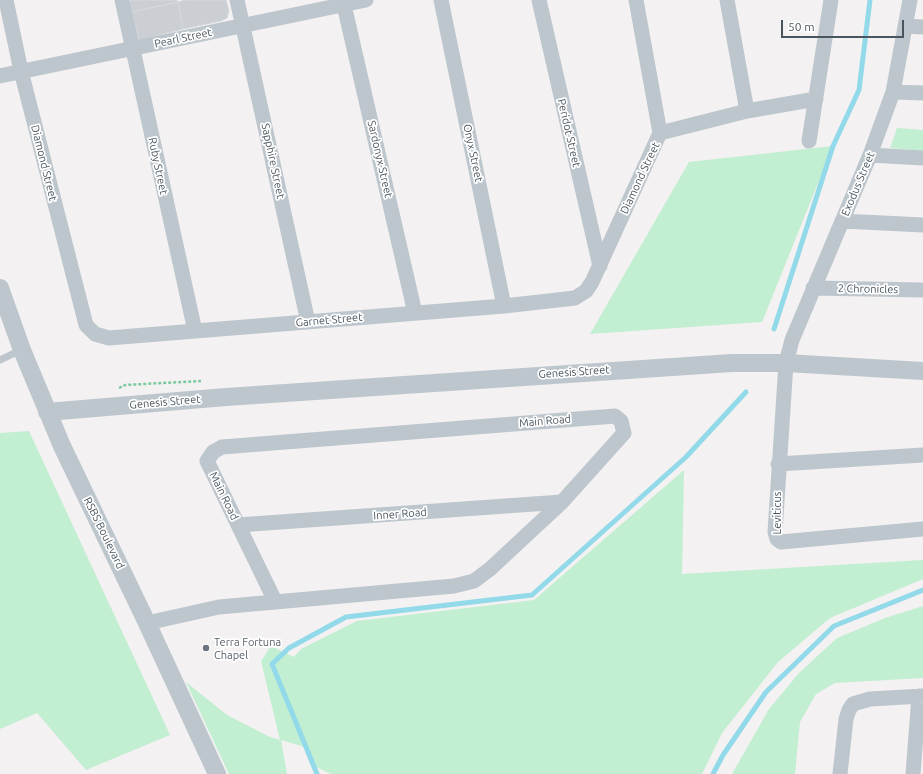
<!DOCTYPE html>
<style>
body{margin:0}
#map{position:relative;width:923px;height:774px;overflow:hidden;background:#f3f1f1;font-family:Ubuntu,sans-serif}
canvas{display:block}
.scale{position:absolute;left:781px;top:20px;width:123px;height:18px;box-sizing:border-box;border:2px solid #49555e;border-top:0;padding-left:5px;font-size:12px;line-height:14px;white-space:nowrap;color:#49555e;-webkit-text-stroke:3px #fff;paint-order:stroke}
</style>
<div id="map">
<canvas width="923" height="774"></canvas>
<div class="scale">50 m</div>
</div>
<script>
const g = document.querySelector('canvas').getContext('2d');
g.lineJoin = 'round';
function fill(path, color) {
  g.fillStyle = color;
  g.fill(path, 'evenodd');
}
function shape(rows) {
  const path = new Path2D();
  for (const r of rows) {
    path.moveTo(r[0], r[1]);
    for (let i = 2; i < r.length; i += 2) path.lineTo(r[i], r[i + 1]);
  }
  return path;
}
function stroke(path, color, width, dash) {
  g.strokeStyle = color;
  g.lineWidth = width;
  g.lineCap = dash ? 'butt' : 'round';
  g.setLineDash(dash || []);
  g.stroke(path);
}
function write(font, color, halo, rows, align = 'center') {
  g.font = font + ' Ubuntu,sans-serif';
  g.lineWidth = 3.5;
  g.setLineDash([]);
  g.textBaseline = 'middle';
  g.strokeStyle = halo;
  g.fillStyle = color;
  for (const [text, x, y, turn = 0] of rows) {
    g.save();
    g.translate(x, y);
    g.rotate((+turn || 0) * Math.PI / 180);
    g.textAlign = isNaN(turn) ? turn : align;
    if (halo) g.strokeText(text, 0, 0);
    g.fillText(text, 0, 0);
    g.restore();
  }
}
fill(shape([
 [897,128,923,130,923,151,890,148],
 [833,146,762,322,590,334,689,162],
 [29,431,170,735,86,770,37,713,0,729,0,433],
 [684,470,682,574,923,560,923,579,830,618,778,662,722,733,702,774,331,774,310,764,305,747,281,740,287,774,229,774,186,682,227,715,270,737,280,740,261,661,271,646,294,657,301,649,357,621,534,600],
 [923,606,923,678,835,683,816,694,800,722,795,774,732,774,769,709,799,673,837,638,885,618]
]), '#c2eed1');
stroke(shape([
 [774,329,833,146,859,90,870,0],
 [317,774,272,664,289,648,346,617,532,595,686,457,746,392],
 [713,774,723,755,766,692,834,626,923,590]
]), '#92dae9', 5);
const building = shape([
 [130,0,177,0,178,2,132,12,130,0],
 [185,0,226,0,229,11,227,18,221,21,183,29,178,2,185,0],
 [178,2,183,29,139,40,132,12,178,2]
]);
fill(building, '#cbced3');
stroke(building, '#d5d8dc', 1);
stroke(shape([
 [119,388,125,385,201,381]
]), '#7ccba0', 2.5, [3, 2]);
stroke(shape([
 [0,360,21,350]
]), '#bdc6cd', 7);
stroke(shape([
 [6,0,21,71,86,325,95,334,109,338,504,306,575,298,586,291,592,282,660,133,747,111,816,99],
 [122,0,195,331],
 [237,0,308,322],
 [441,0,504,306],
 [539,0,600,266],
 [636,0,660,133],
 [727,0,747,111],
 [910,0,893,92,870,155,792,340,786,363,775,532,777,539,781,542,923,529],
 [344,5,415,313],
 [905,26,923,27],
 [0,76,366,0],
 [893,92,923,93],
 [809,141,831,0],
 [870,155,923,158],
 [842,221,923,225],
 [813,288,923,290],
 [778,464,923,455],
 [238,525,562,502],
 [147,623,219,607,454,586,474,581,490,569,562,502,624,433,621,421,615,416,222,447,213,452,207,461,275,601],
 [840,774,846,719,849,710,853,704,870,699,923,696],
 [913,774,919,696]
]), '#bdc6cd', 15);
stroke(shape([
 [0,288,22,350,62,446,147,623,217,774],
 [47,412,226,397,732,363,786,363,923,371]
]), '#bdc6cd', 18);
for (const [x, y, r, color] of [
 [206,648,4,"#6b7280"]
]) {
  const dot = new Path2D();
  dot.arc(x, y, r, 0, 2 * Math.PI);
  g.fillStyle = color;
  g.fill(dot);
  stroke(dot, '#fff', 1.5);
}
write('11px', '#49555e', '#fff', [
 ["Pearl Street",183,38,-12],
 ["Peridot Street",569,133,77],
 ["Onyx Street",473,153,78],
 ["Sardonyx Street",380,159,77],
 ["Sapphire Street",273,161,78],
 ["Diamond Street",44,163,76],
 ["Ruby Street",158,166,78],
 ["Diamond Street",640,178,-65],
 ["Exodus Street",858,184,-67],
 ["2 Chronicles",868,289,1],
 ["Garnet Street",329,320,-5],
 ["Genesis Street",574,372,-4],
 ["Genesis Street",165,402,-5],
 ["Main Road",545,421,-5],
 ["Main Road",224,496,64],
 ["Leviticus",777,513,-90],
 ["Inner Road",400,514,-4],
 ["RSBS Boulevard",104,533,64]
]);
write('11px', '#5b616d', '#fff', [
 ["Terra Fortuna",214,642],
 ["Chapel",214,655]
], 'left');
</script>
